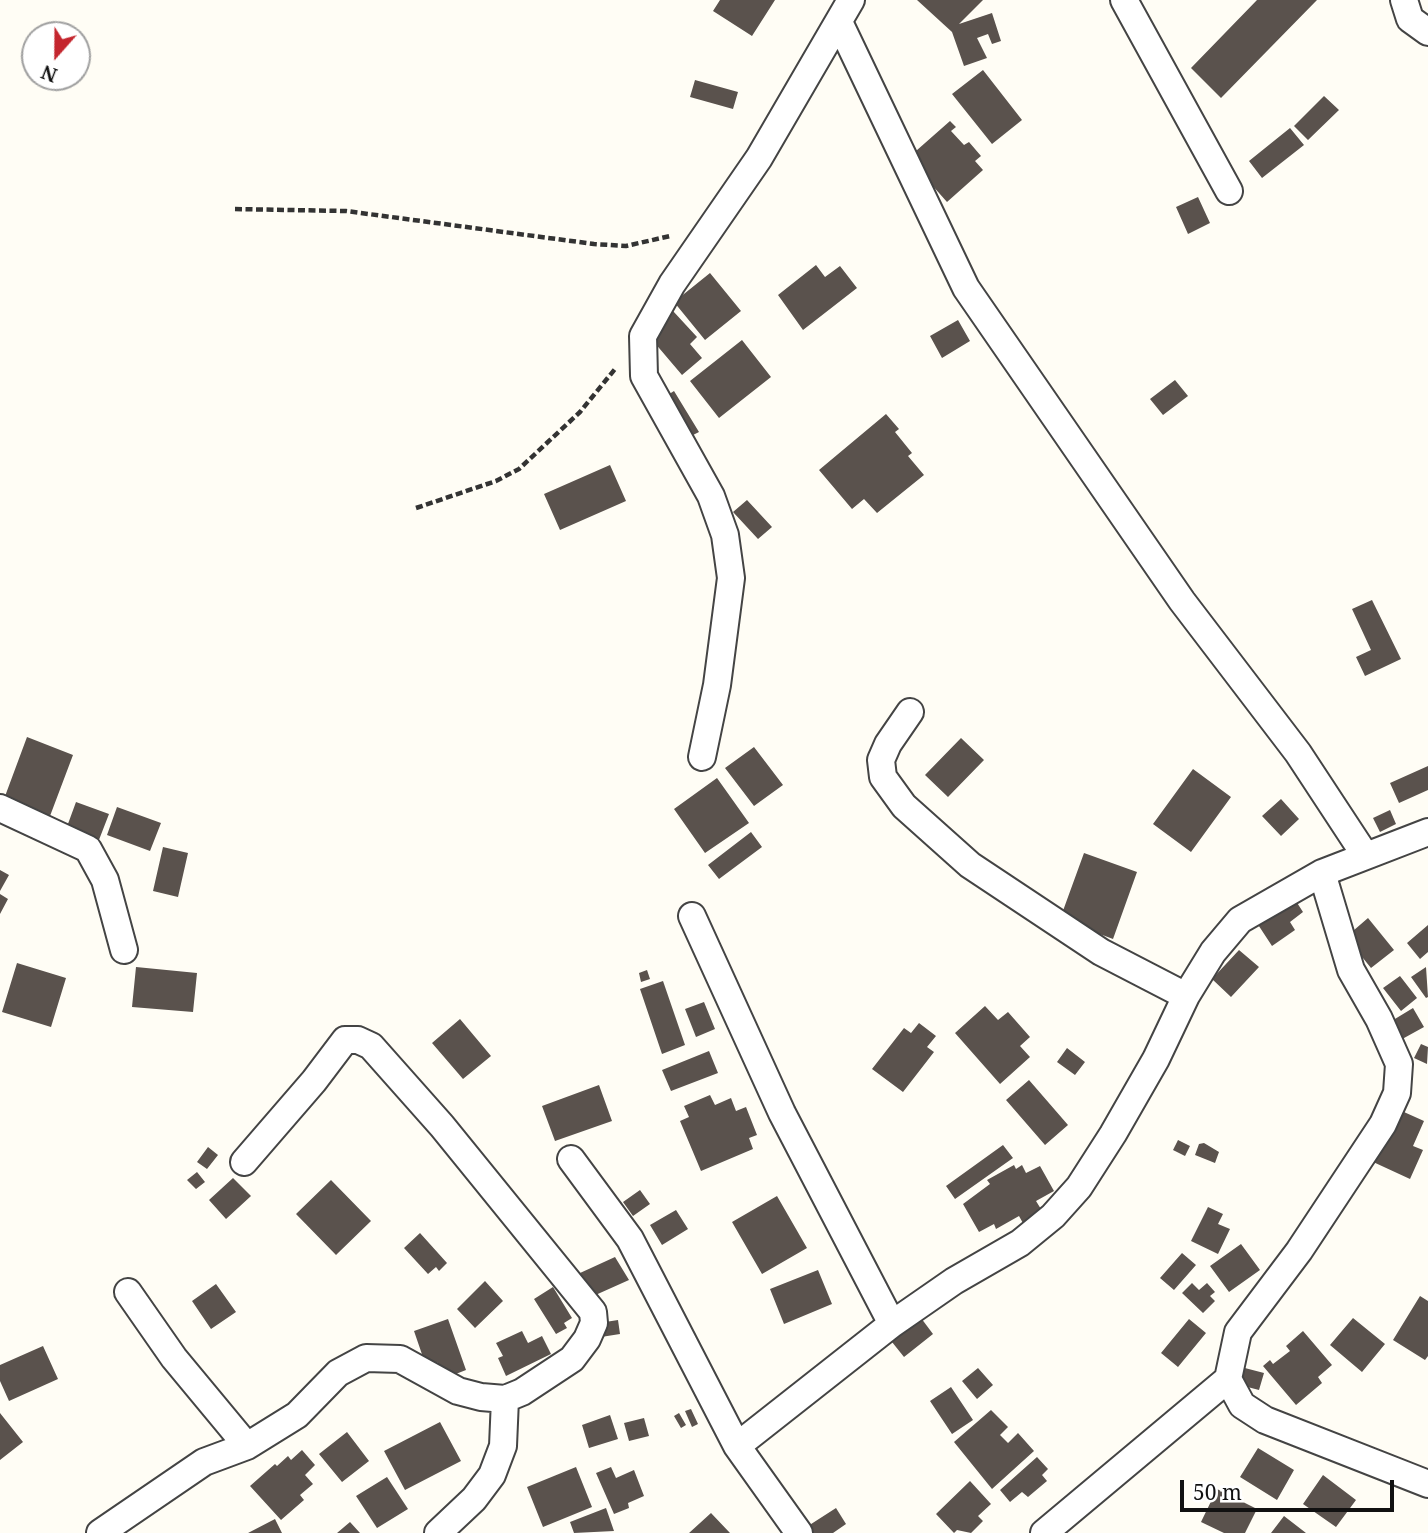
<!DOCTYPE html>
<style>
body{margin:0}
#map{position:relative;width:1428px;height:1533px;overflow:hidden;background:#fffdf5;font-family:"Noto Serif",serif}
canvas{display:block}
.north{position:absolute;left:21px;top:21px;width:70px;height:70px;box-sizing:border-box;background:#fff;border:2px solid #a0a0a0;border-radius:50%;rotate:201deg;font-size:19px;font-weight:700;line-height:28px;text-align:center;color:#111}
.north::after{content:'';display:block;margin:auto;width:24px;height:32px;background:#c4262e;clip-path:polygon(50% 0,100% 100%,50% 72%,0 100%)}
.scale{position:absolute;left:1180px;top:1480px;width:214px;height:32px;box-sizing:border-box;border:4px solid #111;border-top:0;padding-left:9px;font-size:21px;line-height:24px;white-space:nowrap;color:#111;-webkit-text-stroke:5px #fff;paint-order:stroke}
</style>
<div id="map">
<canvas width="1428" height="1533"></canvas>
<div class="north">N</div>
<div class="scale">50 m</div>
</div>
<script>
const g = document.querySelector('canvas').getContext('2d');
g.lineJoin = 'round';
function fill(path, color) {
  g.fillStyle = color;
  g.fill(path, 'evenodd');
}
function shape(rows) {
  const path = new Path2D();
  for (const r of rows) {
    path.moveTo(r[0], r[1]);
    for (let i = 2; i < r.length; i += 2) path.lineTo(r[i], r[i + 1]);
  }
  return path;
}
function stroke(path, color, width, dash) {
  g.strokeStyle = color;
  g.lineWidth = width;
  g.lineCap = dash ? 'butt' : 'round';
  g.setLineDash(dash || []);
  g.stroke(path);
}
fill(shape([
 [720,0,775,0,752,36,713,11],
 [917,0,983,0,959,24,992,13,1001,41,992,44,988,34,977,38,987,58,964,66,952,32],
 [1257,0,1317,0,1221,98,1191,68],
 [983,70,1022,120,992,144,952,94],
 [695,80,738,92,733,109,690,97],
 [1324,96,1339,110,1308,140,1294,126],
 [950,121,956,127,951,131,964,145,969,142,981,156,975,161,983,170,947,202,908,158],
 [1290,128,1304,145,1262,178,1249,161],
 [1198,197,1210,223,1188,234,1176,207],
 [816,265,825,277,840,266,857,288,803,330,778,295],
 [710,273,741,311,705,340,674,302],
 [673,311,697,337,690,344,702,358,682,375,648,335],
 [958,320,970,341,942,358,930,336],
 [742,340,771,377,719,418,690,381],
 [1175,380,1188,396,1163,415,1150,399],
 [674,391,699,432,687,438,663,398],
 [886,414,899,429,895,432,912,453,908,456,924,475,877,513,864,499,852,509,819,470],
 [610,465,626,501,560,530,544,494],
 [747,500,772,527,758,539,733,512],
 [1372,600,1401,659,1365,676,1356,657,1371,650,1352,609],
 [27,737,73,755,50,816,4,799],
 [961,738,984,760,948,797,925,775],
 [754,747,783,785,754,806,725,768],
 [1428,766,1428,790,1399,803,1390,783],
 [1193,769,1231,797,1191,852,1153,824],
 [717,778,749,823,705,853,674,809],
 [1281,799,1299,819,1281,836,1262,816],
 [76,802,109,814,97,845,65,832],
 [117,807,161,823,150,851,107,835],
 [1390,810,1396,824,1380,832,1373,818],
 [751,832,762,847,719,879,708,865],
 [163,847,188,853,178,897,153,891],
 [1084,853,1137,872,1113,939,1060,919],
 [0,870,9,875,0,891],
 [0,894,8,899,0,914],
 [1292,895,1303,912,1290,922,1295,930,1272,946,1255,920],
 [1368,918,1394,950,1371,968,1346,937],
 [1428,925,1428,952,1420,959,1407,943],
 [1239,950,1259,967,1231,997,1212,979],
 [17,963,66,978,51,1027,2,1012],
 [136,967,197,973,193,1012,132,1007],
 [1426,967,1428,997,1426,998,1411,977],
 [647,970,650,979,641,982,639,973],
 [1400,976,1417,998,1401,1011,1383,988],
 [663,981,685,1045,662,1054,640,989],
 [704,1002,715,1029,696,1037,685,1009],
 [985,1006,998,1020,1008,1012,1030,1037,1020,1046,1030,1057,1000,1084,955,1033],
 [1413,1008,1424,1027,1395,1043,1385,1025],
 [460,1019,491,1056,463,1079,432,1043],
 [919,1023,936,1036,927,1047,934,1052,903,1092,872,1069,904,1028,911,1033],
 [1421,1044,1428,1047,1427,1064,1414,1058],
 [1067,1048,1085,1062,1075,1075,1057,1062],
 [709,1051,718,1073,671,1091,662,1070],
 [1029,1080,1068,1125,1045,1145,1006,1100],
 [599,1085,612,1121,555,1141,542,1106],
 [710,1095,715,1105,731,1098,736,1111,746,1107,757,1135,749,1138,753,1149,701,1171,680,1121,689,1117,684,1106],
 [1395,1108,1424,1121,1413,1146,1423,1150,1410,1179,1371,1161],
 [1178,1140,1190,1146,1185,1156,1173,1150],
 [1204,1143,1219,1152,1215,1163,1195,1155,1199,1144],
 [1003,1145,1013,1158,955,1199,946,1186],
 [208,1147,218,1155,207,1169,197,1162],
 [1014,1165,1016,1169,1022,1165,1026,1173,1040,1166,1054,1191,1036,1201,1044,1214,1024,1225,1019,1216,996,1229,994,1224,979,1232,963,1204,990,1184,987,1180],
 [197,1172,205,1182,196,1189,187,1180],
 [233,1178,251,1196,226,1219,209,1200],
 [331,1180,371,1221,336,1255,296,1214],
 [640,1190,650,1204,633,1216,623,1202],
 [777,1196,807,1248,762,1274,732,1222],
 [1208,1207,1223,1214,1218,1224,1230,1229,1218,1254,1191,1241],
 [676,1210,688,1229,662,1245,650,1225],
 [420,1233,447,1263,439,1271,436,1267,428,1274,404,1248],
 [1241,1244,1260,1270,1229,1292,1210,1266],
 [1182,1253,1196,1265,1174,1290,1160,1278],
 [615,1257,629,1280,591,1297,580,1273],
 [818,1270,832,1304,784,1324,770,1289],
 [485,1281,503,1301,475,1328,457,1309],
 [1192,1283,1199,1290,1207,1283,1215,1292,1210,1296,1215,1301,1203,1313,1182,1293],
 [216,1284,236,1312,211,1329,192,1301],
 [553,1287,572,1318,564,1323,567,1328,556,1334,534,1299],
 [1420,1296,1428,1301,1428,1356,1425,1360,1393,1340],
 [918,1314,933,1334,904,1357,888,1337],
 [1353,1318,1385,1344,1362,1372,1330,1345],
 [448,1319,466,1370,443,1379,437,1362,426,1366,414,1331],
 [1189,1319,1206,1333,1178,1367,1161,1353],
 [618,1320,620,1334,601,1337,599,1323],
 [522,1331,528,1343,542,1336,551,1354,506,1376,498,1358,503,1356,496,1343],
 [1303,1331,1332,1365,1318,1377,1322,1383,1296,1405,1263,1366,1270,1360,1273,1364,1290,1351,1286,1346],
 [43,1346,58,1379,9,1401,0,1381,0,1365],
 [1241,1367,1264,1373,1259,1390,1236,1384],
 [978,1368,993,1385,977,1399,962,1381],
 [951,1387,973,1420,952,1434,930,1401],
 [691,1409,698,1424,692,1427,685,1411],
 [991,1410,1008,1427,1000,1435,1008,1443,1018,1433,1034,1451,992,1489,954,1442],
 [0,1413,23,1442,0,1460],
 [679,1413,686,1425,681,1428,674,1416],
 [610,1415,618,1439,589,1448,582,1425],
 [644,1418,649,1436,629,1441,624,1423],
 [440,1422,461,1461,405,1490,384,1451],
 [347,1432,369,1461,342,1482,319,1454],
 [1258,1448,1294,1470,1277,1500,1240,1477],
 [302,1450,315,1465,305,1475,313,1484,300,1495,304,1500,281,1520,250,1486,275,1464,277,1466,288,1456,291,1460],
 [1037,1457,1048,1469,1042,1475,1047,1481,1028,1497,1022,1492,1010,1502,1000,1490],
 [576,1467,592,1507,543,1527,527,1487],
 [611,1467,616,1478,634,1470,644,1496,628,1503,629,1508,614,1514,596,1473],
 [1323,1475,1356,1500,1336,1527,1303,1504],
 [387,1477,408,1509,377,1528,356,1496],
 [970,1481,991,1504,978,1516,983,1521,971,1533,957,1530,954,1533,936,1514],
 [1217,1489,1257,1509,1245,1533,1224,1533,1201,1522],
 [606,1508,614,1531,574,1533,570,1522],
 [836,1508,846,1524,833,1533,813,1533,808,1526],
 [711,1513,730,1533,689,1533],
 [1284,1516,1306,1533,1271,1533],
 [275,1519,282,1533,248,1533],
 [350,1522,360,1533,337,1533]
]), '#5a524d');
const minor = shape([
 [1124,0,1229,191],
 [1404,0,1410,19,1428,32],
 [840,24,966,288,1182,601,1298,753,1365,855],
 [910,712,888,744,881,760,883,777,904,806,970,865,1101,952,1186,996],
 [702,757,717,685,731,578,725,535,711,496,644,376,643,336,672,284,759,158,851,0],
 [0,808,88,849,105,880,124,950],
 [1322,873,1351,970,1379,1019,1399,1064,1397,1093,1383,1124,1299,1251,1238,1332,1228,1379,1242,1405,1265,1420,1428,1484],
 [692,916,782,1113,892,1324],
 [571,1159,630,1239,737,1446,799,1533],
 [128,1292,174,1358,247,1446],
 [737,1446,892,1324,954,1281,1020,1243,1053,1216,1079,1187,1113,1134,1156,1059,1186,996,1213,952,1240,920,1322,873,1428,832],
 [100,1533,204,1462,247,1446,297,1415,338,1373,366,1358,400,1359,458,1391,481,1397,505,1399,522,1392,572,1359,587,1339,594,1323,593,1312,442,1126,371,1046,358,1040,345,1040,314,1081,244,1162],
 [438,1533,474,1499,492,1475,503,1446,505,1399],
 [1044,1533,1228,1379]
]);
stroke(minor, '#444', 30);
stroke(shape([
 [235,209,346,211,594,244,626,246,670,236],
 [416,508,496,481,519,469,580,412,615,369]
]), '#333', 4.5, [7, 3.5]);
stroke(minor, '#fff', 26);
</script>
